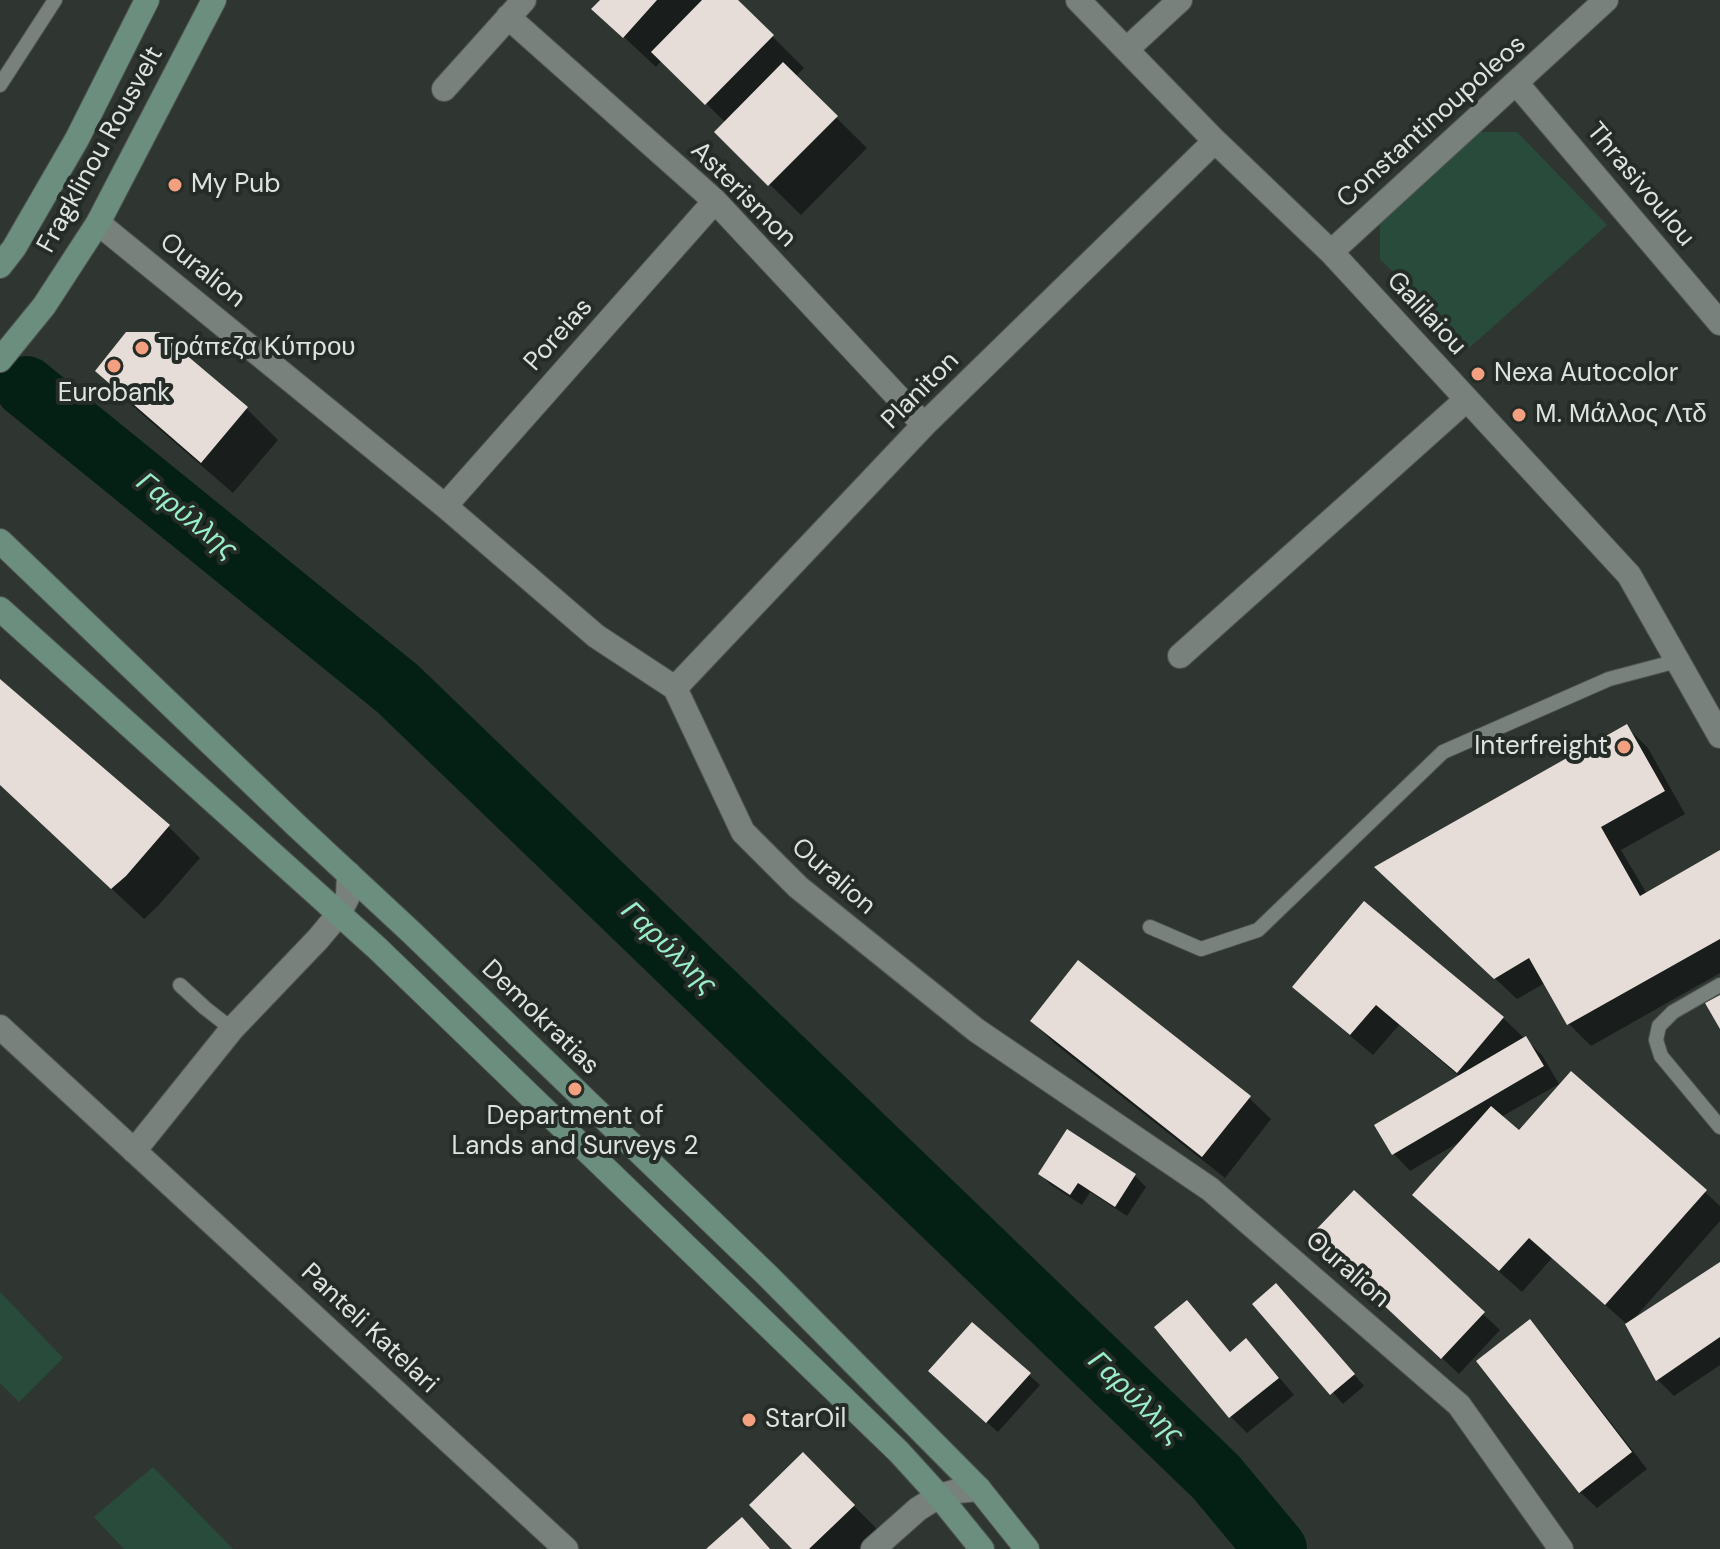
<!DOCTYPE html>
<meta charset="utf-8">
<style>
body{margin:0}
canvas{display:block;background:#2f3632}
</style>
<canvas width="1720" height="1549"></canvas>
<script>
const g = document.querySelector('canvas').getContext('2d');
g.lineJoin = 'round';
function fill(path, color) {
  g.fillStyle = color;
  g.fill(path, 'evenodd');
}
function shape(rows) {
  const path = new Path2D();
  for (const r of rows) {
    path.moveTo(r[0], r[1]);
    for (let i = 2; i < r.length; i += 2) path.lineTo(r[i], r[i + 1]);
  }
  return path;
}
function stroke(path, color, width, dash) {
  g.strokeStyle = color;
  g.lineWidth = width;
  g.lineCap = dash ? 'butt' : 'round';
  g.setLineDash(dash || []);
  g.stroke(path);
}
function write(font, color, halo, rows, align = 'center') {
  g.font = font + ' "DM Sans",sans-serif';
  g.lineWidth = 8;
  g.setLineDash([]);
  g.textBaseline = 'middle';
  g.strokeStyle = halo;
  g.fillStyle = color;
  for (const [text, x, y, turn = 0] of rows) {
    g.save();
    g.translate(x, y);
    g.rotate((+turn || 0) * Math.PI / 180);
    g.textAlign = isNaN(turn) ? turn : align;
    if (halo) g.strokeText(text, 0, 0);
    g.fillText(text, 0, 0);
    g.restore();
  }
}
fill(shape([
 [1479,132,1517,132,1607,225,1469,348,1380,259,1380,223],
 [0,1292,63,1358,19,1402,0,1383],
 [153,1467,233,1549,124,1549,94,1517]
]), '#294b3c');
fill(shape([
 [602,0,736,0,804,68,795,77,867,148,801,215,716,132,726,123,662,60,656,67,594,9],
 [159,334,247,409,278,440,233,493,128,402,97,371],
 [0,681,169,827,200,858,157,907,144,919,0,784],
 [1626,726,1648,748,1685,814,1621,850,1647,894,1720,853,1720,973,1591,1046,1569,1024,1545,983,1517,999,1399,888],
 [1295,987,1503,1018,1542,1055,1559,1084,1501,1117,1519,1133,1705,1192,1720,1206,1720,1221,1632,1321,1720,1264,1720,1365,1674,1396,1658,1380,1628,1325,1552,1258,1522,1292,1437,1217,1415,1195,1463,1140,1410,1171,1394,1154,1377,1126,1460,1077,1399,1025,1373,1055,1317,1008],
 [1032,1021,1249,1098,1271,1119,1225,1178,1054,1043],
 [1067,1132,1135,1176,1146,1187,1127,1216,1090,1192,1082,1205,1051,1185,1040,1174],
 [1354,1193,1500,1330,1459,1374,1330,1252],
 [1287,1296,1364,1386,1343,1404,1255,1304],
 [1187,1303,1203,1319,1231,1353,1246,1341,1262,1357,1294,1395,1247,1433,1231,1417,1157,1328],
 [1530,1322,1546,1339,1647,1469,1597,1508,1580,1492],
 [1029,1375,1040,1385,998,1432,941,1382],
 [803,1455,885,1537,872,1549,795,1549]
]), '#0007');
stroke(shape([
 [26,387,398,689,1216,1477,1276,1549]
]), '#042015', 62);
fill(shape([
 [600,0,657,0,623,38,591,9],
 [702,0,738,0,774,35,705,105,651,52],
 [783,62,838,116,768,186,714,132],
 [126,332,159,332,248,407,201,463,95,371],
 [0,679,170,825,126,876,111,889,0,785],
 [1627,724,1665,791,1601,827,1640,896,1720,850,1720,939,1567,1025,1529,958,1494,979,1374,867],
 [1364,901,1504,1017,1457,1073,1376,1005,1350,1035,1292,987],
 [1078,960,1251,1096,1202,1157,1030,1021],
 [1720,995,1720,1029,1705,1003],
 [1526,1036,1544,1066,1392,1155,1374,1125],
 [1571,1071,1707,1190,1605,1305,1529,1238,1499,1271,1412,1195,1491,1106,1519,1130],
 [1067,1129,1136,1174,1115,1207,1078,1183,1070,1195,1038,1174],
 [1354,1190,1485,1312,1441,1359,1310,1236],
 [1720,1262,1720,1337,1656,1381,1625,1324],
 [1276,1283,1355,1374,1330,1395,1252,1304],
 [1187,1300,1230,1352,1246,1338,1279,1378,1229,1418,1154,1327],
 [1530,1319,1632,1452,1579,1493,1476,1361],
 [972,1322,1031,1373,986,1423,928,1371],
 [803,1452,855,1505,809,1549,792,1549,749,1505],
 [742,1517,770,1549,706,1549]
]), '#e6dcd8');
const lane = shape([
 [0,85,55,0],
 [1150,927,1201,949,1258,930,1443,752,1609,679,1677,661],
 [180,985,205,1008,232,1029],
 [1720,985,1673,1012,1659,1026,1656,1040,1661,1056,1720,1127]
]);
const street = shape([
 [1078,0,1215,141,1331,252,1629,575,1720,736],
 [508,17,715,201,924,425],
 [1127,49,1180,0],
 [1517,84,1720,323],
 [444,89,524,0],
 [98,223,445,506,596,636,675,688,743,832,798,887,976,1030,1210,1189,1459,1405,1561,1549],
 [1331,252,1606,0],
 [445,506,715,201],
 [1180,656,1466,400],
 [675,688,924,425,1215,141],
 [0,1027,566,1549],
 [134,1151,232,1029,318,939,339,914,348,896,349,874],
 [873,1549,918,1509,939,1496,957,1491,979,1489]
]);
const secondary = shape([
 [0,266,14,248,77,139,147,0],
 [0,360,44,306,98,223,214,0],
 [0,541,297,826,411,932,767,1275,979,1489,1027,1549],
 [0,609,377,948,899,1452,939,1496,982,1549]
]);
stroke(lane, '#4f5451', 16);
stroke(street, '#4f5451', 26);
stroke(secondary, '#4f5451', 26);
stroke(lane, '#79817d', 14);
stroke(street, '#79817d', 24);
stroke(secondary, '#6c8e7f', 24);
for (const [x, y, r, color] of [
 [175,185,8,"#f2a07f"],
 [142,348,8,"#f2a07f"],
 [114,366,8,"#f2a07f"],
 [1478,374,8,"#f2a07f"],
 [1519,415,8,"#f2a07f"],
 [1624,747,8,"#f2a07f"],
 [575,1089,8,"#f2a07f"],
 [749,1420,8,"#f2a07f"]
]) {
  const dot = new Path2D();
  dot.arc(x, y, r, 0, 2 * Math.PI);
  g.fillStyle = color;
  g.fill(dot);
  stroke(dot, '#252c28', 3);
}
write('26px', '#dee3e0', '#252c28', [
 ["Constantinoupoleos",1432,122,-42],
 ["Fragklinou Rousvelt",101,150,-61],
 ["Thrasivoulou",1640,185,50],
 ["Asterismon",743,195,45],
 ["Ouralion",202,271,39],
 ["Galilaiou",1426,314,47],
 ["Poreias",559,335,-48],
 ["Planiton",921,391,-45],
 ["Ouralion",833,877,41],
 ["Demokratias",540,1018,44],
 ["Ouralion",1347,1270,41],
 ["Panteli Katelari",369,1329,43]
]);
write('26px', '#dee3e0', '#252c28', [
 ["My Pub",191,185],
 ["Τράπεζα Κύπρου",158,348],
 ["Nexa Autocolor",1494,374],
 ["Eurobank",114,394,"center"],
 ["Μ. Μάλλος Λτδ",1535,415],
 ["Interfreight",1608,747,"right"],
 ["Department of",575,1117,"center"],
 ["Lands and Surveys 2",575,1147,"center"],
 ["StarOil",765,1420]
], 'left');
write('italic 28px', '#99edc7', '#252c28', [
 ["Γαρύλλης",186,517,39],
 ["Γαρύλλης",668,949,44],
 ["Γαρύλλης",1135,1399,44]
]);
</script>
